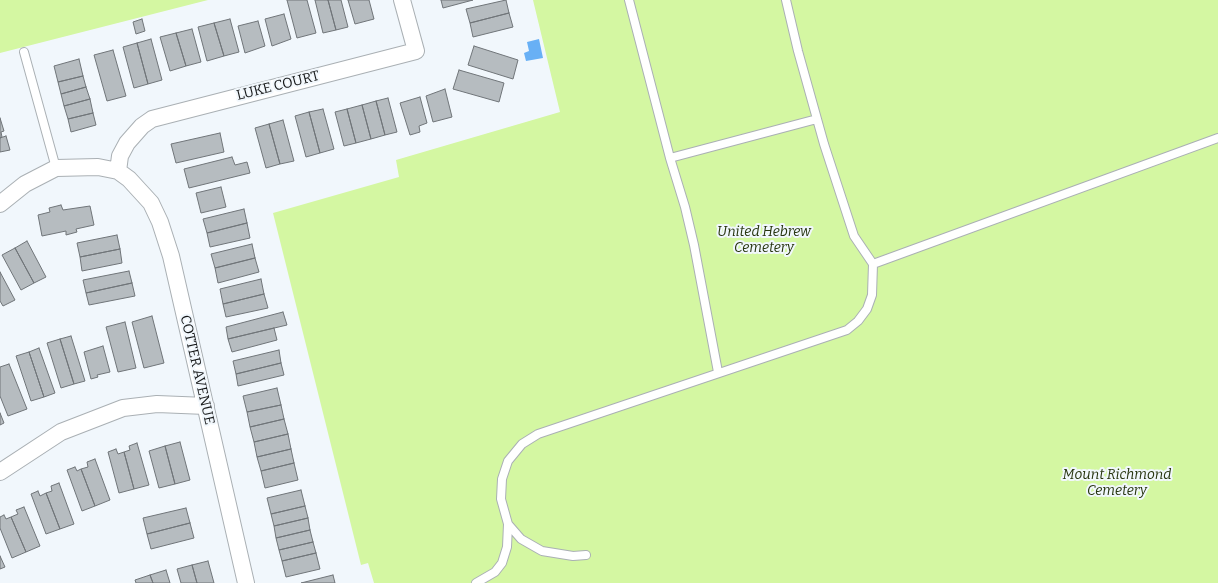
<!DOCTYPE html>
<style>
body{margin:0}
canvas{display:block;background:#f1f7fc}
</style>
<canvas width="1218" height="583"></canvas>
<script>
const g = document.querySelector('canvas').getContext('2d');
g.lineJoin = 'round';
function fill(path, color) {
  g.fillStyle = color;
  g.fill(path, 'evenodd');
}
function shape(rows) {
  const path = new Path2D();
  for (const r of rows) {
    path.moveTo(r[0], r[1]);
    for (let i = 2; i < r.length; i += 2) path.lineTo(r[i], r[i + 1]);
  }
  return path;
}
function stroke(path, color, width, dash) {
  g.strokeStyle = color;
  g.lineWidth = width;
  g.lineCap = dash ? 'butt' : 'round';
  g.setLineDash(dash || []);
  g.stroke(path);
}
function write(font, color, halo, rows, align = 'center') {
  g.font = font + ' Bitter,serif';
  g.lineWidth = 4;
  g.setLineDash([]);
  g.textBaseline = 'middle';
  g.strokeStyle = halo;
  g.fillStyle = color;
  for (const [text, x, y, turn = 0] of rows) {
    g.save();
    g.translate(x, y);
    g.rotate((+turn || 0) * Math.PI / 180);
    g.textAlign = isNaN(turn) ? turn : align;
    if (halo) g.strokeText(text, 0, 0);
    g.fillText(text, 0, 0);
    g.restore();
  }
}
fill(shape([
 [0,0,208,0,0,53],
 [533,0,1218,0,1218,583,374,583,368,563,361,565,273,213,399,177,396,160,560,112]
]), '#d4f7a2');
fill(shape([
 [539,39,543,58,526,61,524,53,529,51,527,42]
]), '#68b0f5');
const building = shape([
 [287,0,307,0,316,33,297,38,287,0],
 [315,0,328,0,336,30,323,33,315,0],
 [328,0,341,0,348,27,336,30,328,0],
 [348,0,369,0,374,19,355,24,348,0],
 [441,0,473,0,443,8,441,0],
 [506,0,509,13,470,23,466,9,506,0],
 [509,13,513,27,473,37,470,23,509,13],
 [284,14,291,39,272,46,265,19,284,14],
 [142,19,145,31,136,34,133,22,142,19],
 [230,19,239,52,224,56,214,23,230,19],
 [258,21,265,46,245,53,238,26,258,21],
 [214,23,224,56,207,61,198,27,214,23],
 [192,29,201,62,186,66,176,33,192,29],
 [176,33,186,66,170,71,160,37,176,33],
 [151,39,162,80,148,84,137,43,151,39],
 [137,43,148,84,134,88,123,47,137,43],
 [474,46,518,60,513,79,468,65,474,46],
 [113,50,126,96,107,101,94,55,113,50],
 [79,59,83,76,58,82,54,66,79,59],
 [459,70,504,83,499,102,453,89,459,70],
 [83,76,86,87,61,94,58,82,83,76],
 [86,87,90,99,64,106,61,94,86,87],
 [445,89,452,117,433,122,426,96,445,89],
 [420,97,427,123,419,126,420,132,410,135,400,103,420,97],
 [388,98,397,132,385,135,376,101,388,98],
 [90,99,93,113,68,119,64,106,90,99],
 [376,101,385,135,371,139,362,105,376,101],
 [362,105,371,139,356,143,347,109,362,105],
 [323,109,334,149,320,153,309,112,323,109],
 [347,109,356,143,344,146,335,112,347,109],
 [309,112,320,153,306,157,295,116,309,112],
 [93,113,96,125,71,132,68,119,93,113],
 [0,118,4,131,1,132,2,137,0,138,0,118],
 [283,120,294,161,280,164,269,124,283,120],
 [269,124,280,164,266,168,255,128,269,124],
 [220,133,224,152,176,163,171,144,220,133],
 [6,136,10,150,0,152,0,138,6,136],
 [232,157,235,165,247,162,250,173,189,188,184,169,232,157],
 [221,187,226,207,201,213,196,193,221,187],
 [61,205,63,210,90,206,94,225,76,229,77,232,66,235,66,231,42,236,38,215,50,212,49,208,61,205],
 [244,209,247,223,207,233,203,219,244,209],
 [247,223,250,238,210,247,207,233,247,223],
 [117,235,120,249,80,257,77,243,117,235],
 [27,241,46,277,34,283,15,248,27,241],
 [252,244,255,258,215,268,211,254,252,244],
 [15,248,34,283,21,290,2,255,15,248],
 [120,249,122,263,82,271,80,257,120,249],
 [255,258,259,272,218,283,215,268,255,258],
 [129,271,132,283,86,293,83,280,129,271],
 [0,272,15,300,3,306,0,301,0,272],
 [261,279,264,294,223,304,220,289,261,279],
 [132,283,135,296,89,305,86,293,132,283],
 [264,294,268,308,226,317,223,304,264,294],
 [283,312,287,325,228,339,226,327,283,312],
 [152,316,164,363,144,368,132,322,152,316],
 [125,322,136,368,118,372,106,327,125,322],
 [274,328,277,340,232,352,228,339,274,328],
 [71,336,85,381,74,384,60,339,71,336],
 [60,339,74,384,61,388,47,343,60,339],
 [103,346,110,372,97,375,98,377,91,379,84,352,103,346],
 [39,348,55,393,44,397,29,352,39,348],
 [279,350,281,363,236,374,233,361,279,350],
 [29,352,44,397,31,401,16,356,29,352],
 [281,363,284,375,238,386,236,374,281,363],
 [9,364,27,409,8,416,0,396,0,367,9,364],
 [277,388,281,405,247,412,243,396,277,388],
 [281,405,284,419,250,427,247,412,281,405],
 [0,413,4,423,0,425,0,413],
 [284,419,288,434,254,442,250,427,284,419],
 [288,434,291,449,257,457,254,442,288,434],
 [180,442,190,480,175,484,165,446,180,442],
 [137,443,149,485,134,489,124,452,130,450,129,446,137,443],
 [165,446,175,484,159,488,149,451,165,446],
 [116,449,118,454,124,452,134,489,119,493,108,452,116,449],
 [291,449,294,463,261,471,257,457,291,449],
 [95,459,110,500,95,506,81,469,88,467,87,462,95,459],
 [294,463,298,480,265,488,261,471,294,463],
 [75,467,77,471,81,469,95,506,82,511,67,470,75,467],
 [59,483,74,524,60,529,46,493,52,491,51,486,59,483],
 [301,490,305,506,271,514,267,498,301,490],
 [38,491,40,496,46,493,60,529,46,534,31,494,38,491],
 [305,506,308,518,274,526,271,514,305,506],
 [24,507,40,546,26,552,11,517,18,514,16,510,24,507],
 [186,508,190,523,147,534,143,518,186,508],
 [4,515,6,519,11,517,26,552,12,558,0,528,0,517,4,515],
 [308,518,310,530,276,538,274,526,308,518],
 [190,523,194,538,151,549,147,534,190,523],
 [310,530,313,542,279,550,276,538,310,530],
 [313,542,316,553,282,561,279,550,313,542],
 [316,553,320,569,286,577,282,561,316,553],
 [0,556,5,567,0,569,0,556],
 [208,561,214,583,197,583,192,565,208,561],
 [192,565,197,583,181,583,177,569,192,565],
 [166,570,170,583,153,583,150,575,166,570],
 [150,575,153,583,136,583,135,580,150,575],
 [333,575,335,583,301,583,333,575]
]);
fill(building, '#b6bcc0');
stroke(building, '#707579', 1);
const service = shape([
 [629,0,670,158,685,207,694,245,718,372],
 [786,0,798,51,824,144,854,236,873,264],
 [24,52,56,168],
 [670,158,817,119],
 [586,555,573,556,542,551,521,539,508,524,501,499,502,479,508,461,522,444,538,434,847,330,858,321,867,309,872,295,873,264,1218,138],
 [476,583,495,572,502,563,507,547,508,524]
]);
const minor = shape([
 [118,171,120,156,127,143,142,126,152,119,416,51,402,0],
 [0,204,25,184,56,168,98,167,118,171,129,179,151,203,160,222,171,256,246,583],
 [0,472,61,432,123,408,157,404,206,406]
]);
stroke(service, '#aab0b4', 10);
stroke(minor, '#aab0b4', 18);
stroke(service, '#fff', 8);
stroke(minor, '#fff', 16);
write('14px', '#151718', '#f1f7fc', [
 ["LUKE COURT",278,86,-14],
 ["COTTER AVENUE",197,370,77]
]);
write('italic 14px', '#27350f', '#f1f7fc', [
 ["United Hebrew",764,232],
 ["Cemetery",764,248],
 ["Mount Richmond",1117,475],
 ["Cemetery",1117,491]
]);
</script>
